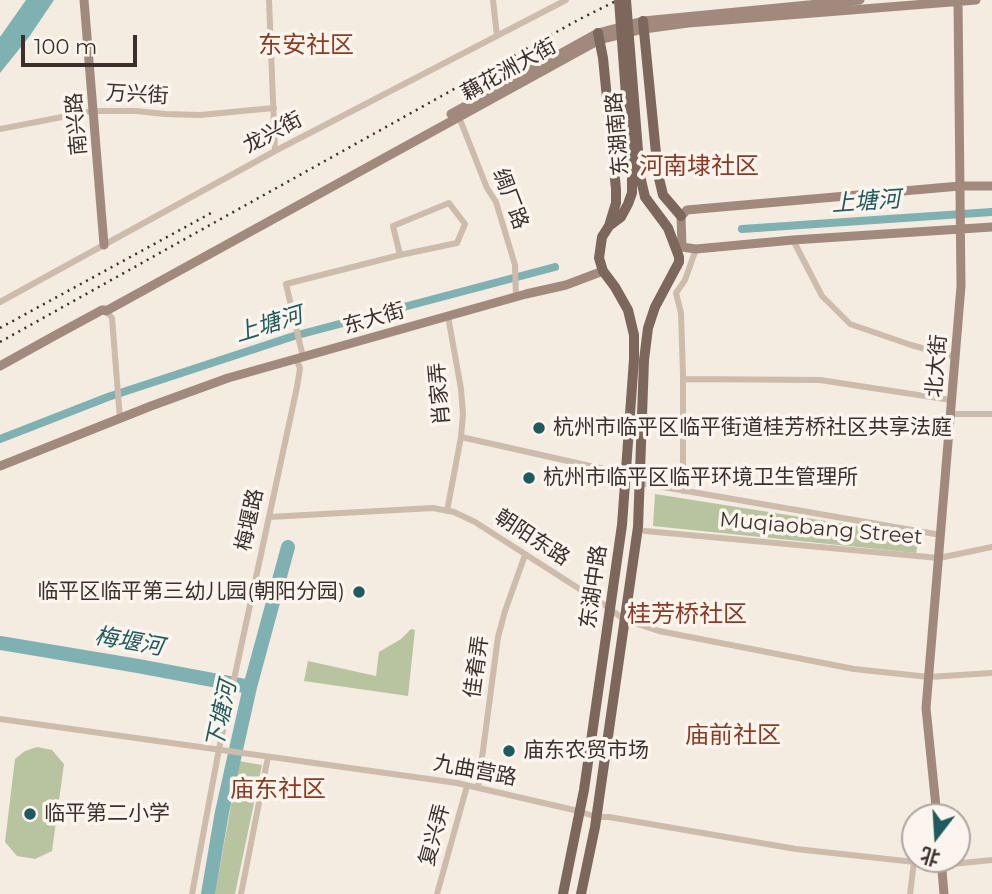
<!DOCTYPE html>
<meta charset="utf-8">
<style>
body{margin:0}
#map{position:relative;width:992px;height:894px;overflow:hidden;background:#f4ebe1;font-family:Montserrat,"Noto Sans SC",sans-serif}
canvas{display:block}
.north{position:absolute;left:901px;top:803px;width:70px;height:70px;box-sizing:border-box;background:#fbf5ee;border:2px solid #aea6a0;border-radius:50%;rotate:197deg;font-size:19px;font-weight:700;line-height:28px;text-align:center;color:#3b302b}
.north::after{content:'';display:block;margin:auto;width:24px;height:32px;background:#1f5a5e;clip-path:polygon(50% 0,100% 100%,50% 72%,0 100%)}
.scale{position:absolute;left:21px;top:35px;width:116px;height:32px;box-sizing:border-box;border:4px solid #3b302b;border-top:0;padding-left:9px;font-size:21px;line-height:24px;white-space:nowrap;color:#3b302b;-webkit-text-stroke:5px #fbf5ee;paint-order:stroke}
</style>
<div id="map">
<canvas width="992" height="894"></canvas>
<div class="north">北</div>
<div class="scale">100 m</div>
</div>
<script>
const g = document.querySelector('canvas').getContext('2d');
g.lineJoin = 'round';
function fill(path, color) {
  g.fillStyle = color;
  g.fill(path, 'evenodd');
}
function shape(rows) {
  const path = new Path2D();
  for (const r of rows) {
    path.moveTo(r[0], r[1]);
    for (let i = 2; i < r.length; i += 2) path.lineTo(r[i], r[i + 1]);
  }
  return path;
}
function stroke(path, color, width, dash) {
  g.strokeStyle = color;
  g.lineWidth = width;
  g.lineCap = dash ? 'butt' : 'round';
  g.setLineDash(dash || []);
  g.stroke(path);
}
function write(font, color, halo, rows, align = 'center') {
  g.font = font + ' Montserrat,"Noto Sans SC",sans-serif';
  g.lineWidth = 7;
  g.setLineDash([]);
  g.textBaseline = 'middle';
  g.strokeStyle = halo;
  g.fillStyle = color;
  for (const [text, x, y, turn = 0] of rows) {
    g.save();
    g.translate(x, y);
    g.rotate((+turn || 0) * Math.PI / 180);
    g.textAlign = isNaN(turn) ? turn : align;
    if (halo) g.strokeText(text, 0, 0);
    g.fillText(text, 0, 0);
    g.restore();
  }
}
fill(shape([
 [655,494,920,536,916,553,653,526],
 [411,629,415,630,408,696,304,681,308,661,376,676,379,652,401,639],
 [37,747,52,750,64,764,52,851,35,859,17,856,5,842,15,759,25,751],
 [239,761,262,765,235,894,215,894]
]), '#b8c4a0');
fill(shape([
 [26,0,54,0,29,37,0,73,0,37]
]), '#7fb0b2');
stroke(shape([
 [742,229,992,212],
 [0,439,108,397,294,336,555,267]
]), '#7fb0b2', 8);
stroke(shape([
 [0,643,138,666,250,687],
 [208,894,222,812,250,687,288,547]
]), '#7fb0b2', 14);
stroke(shape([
 [269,0,275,151],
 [493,0,497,36],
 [459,117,487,188,496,202,515,265,516,297],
 [0,129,93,111,136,111,165,114,200,115,274,108],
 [793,240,822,296,850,324,911,345,955,357],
 [0,302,275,151,566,0],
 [104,308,112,318,120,419],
 [303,357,286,284,400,255,457,243,465,224,449,203,393,226,400,255],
 [683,379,820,380,951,400],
 [950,414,992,414],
 [461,437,626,474],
 [640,483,941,535],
 [683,491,683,375,681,313,676,293,685,280,696,249],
 [447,511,461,437,463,414,461,389,448,316],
 [269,517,433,508,454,512,475,522,603,604,625,620,659,631,854,669,929,677,992,673],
 [645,531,939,558,992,547],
 [0,719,457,783,574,810,597,817,609,817,796,849,942,865,992,860],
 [478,788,498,637,505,611,525,555],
 [192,894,219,749,297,387,300,368,296,359],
 [241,894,268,757],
 [437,894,467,786],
 [910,894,914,862]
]), '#cdbbac', 6);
stroke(shape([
 [84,0,104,245],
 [451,114,598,33,643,21,860,0],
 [992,186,960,186,687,210,681,216,682,247,696,249,793,240,992,227],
 [0,366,54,336,102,310,106,311,599,40,644,29,688,23,976,0],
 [0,466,151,406,228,378,526,294,566,285,603,271],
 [937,817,926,708,961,286,958,0],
 [941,859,944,894]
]), '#a18a7d', 9);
stroke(shape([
 [643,21,658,174,663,195,681,216],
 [598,33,603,58,616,189,616,203,609,226],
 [563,894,584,790,622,525,634,359,634,335,628,310,615,287,603,271,599,258,602,237,609,226,621,217,628,204,632,193,632,177],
 [581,894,595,827,638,527,644,360,648,328,655,307,679,262,679,257,668,228,645,197,640,176]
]), '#7d675c', 10);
stroke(shape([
 [0,328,213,212],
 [0,342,578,20,618,0]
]), '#3b302b', 2.5, [2, 5]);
stroke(shape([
 [619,0,632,177],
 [626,0,640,176]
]), '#7d675c', 10);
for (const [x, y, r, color] of [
 [539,428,7,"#1f5a5e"],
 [529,478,7,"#1f5a5e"],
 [359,592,7,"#1f5a5e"],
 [509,751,7,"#1f5a5e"],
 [30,814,7,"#1f5a5e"]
]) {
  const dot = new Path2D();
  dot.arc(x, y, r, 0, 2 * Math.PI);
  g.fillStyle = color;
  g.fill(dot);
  stroke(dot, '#fbf5ee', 2.5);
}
write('21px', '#3b302b', '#fbf5ee', [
 ["藕花洲大街",509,70,-29],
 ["万兴街",137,95,3],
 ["南兴路",77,124,-95],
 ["龙兴街",273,133,-28],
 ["东湖南路",618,134,-95],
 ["绸厂路",510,199,69],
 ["东大街",374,319,-16],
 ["北大街",937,366,-85],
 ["肖家弄",440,394,-95],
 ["梅堰路",250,520,-78],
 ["Muqiaobang Street",821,529,5],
 ["朝阳东路",532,538,33],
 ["东湖中路",594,587,-82],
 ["佳肴弄",477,667,-82],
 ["九曲营路",475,771,11],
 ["复兴弄",435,835,-75]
]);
write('21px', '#3b302b', '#fbf5ee', [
 ["杭州市临平区临平街道桂芳桥社区共享法庭",553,428],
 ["杭州市临平区临平环境卫生管理所",543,478],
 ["临平区临平第三幼儿园(朝阳分园)",345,592,"right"],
 ["庙东农贸市场",523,751],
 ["临平第二小学",44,814]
], 'left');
write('italic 23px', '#1f5a5e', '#fbf5ee', [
 ["上塘河",866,202,-4],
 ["上塘河",269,325,-17],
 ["梅堰河",129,642,10],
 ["下塘河",222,715,-78]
]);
write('24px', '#8c3b22', '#fbf5ee', [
 ["东安社区",306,46],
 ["河南埭社区",699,167],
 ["桂芳桥社区",687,615],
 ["庙前社区",733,736],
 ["庙东社区",278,790]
]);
</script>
